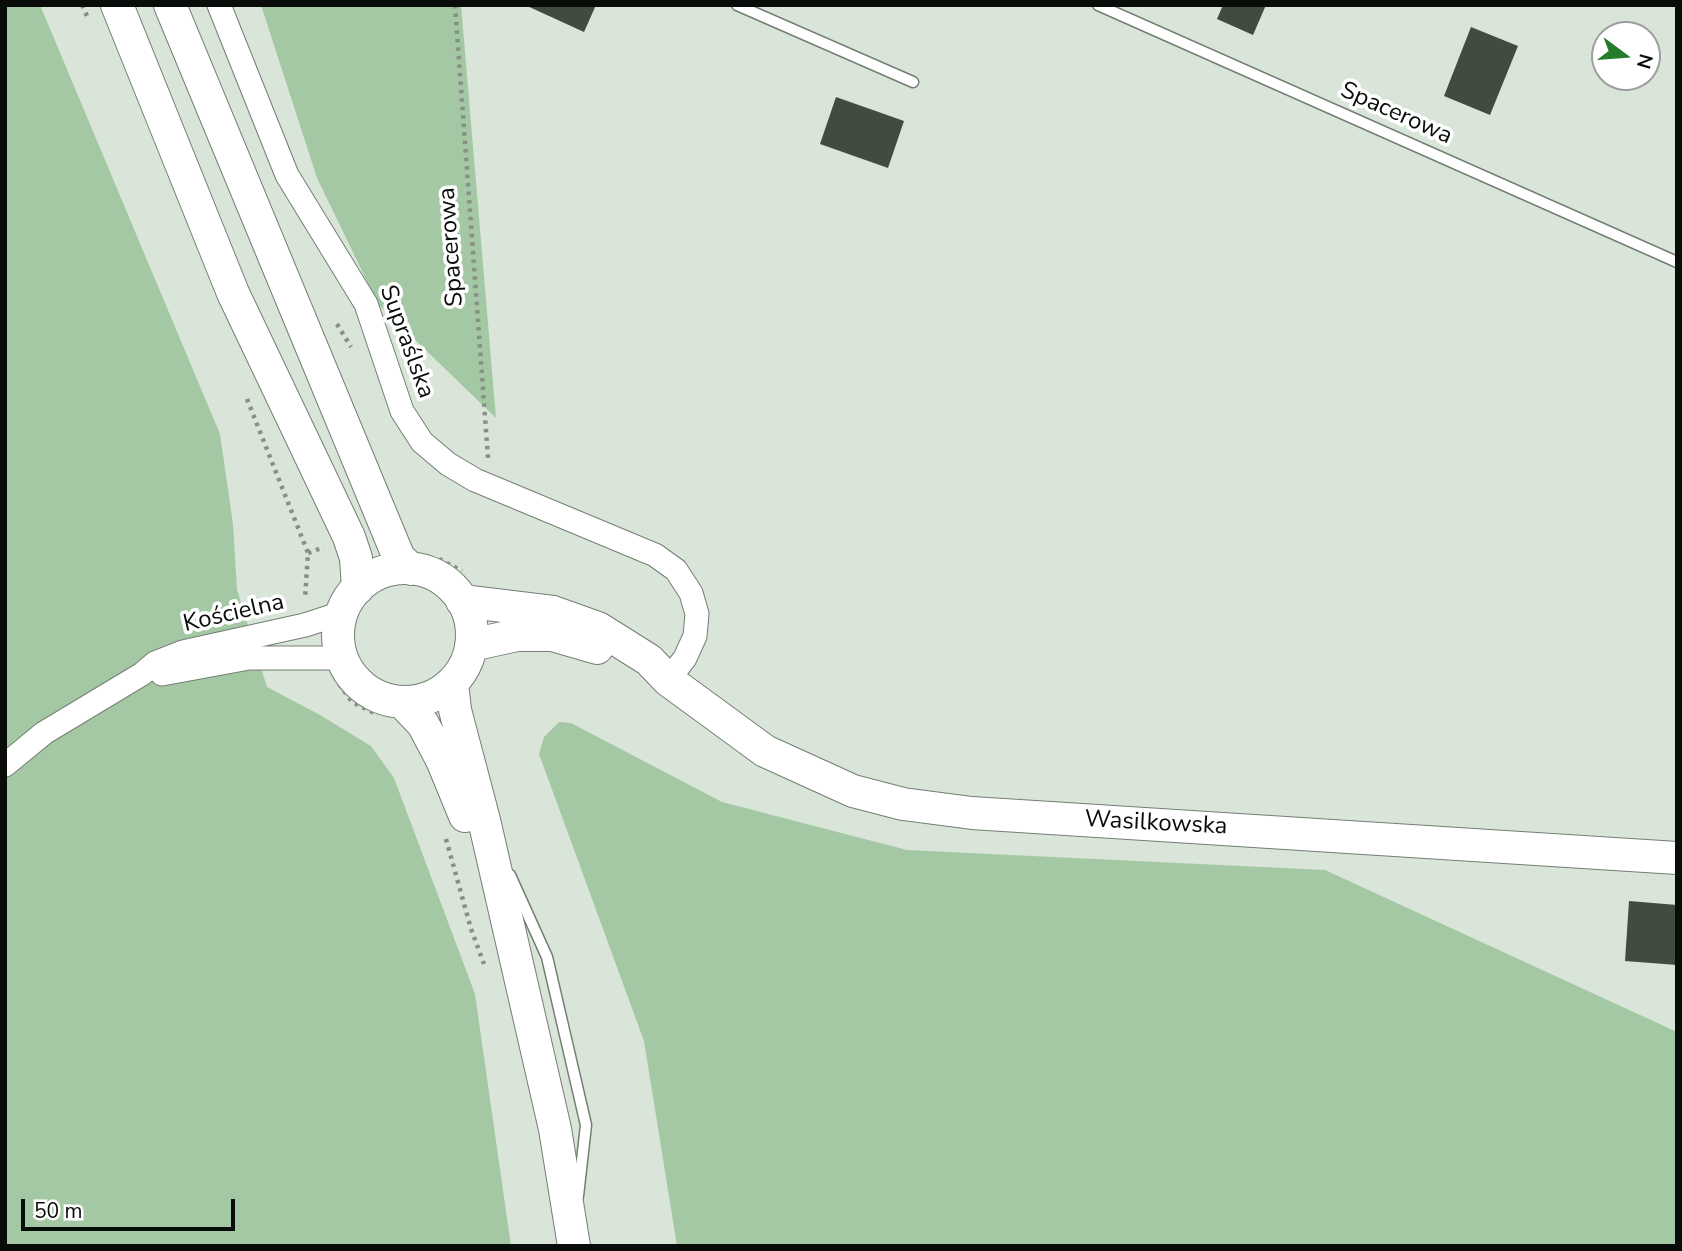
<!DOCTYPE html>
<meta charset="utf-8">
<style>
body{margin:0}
#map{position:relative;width:1682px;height:1251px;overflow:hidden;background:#d9e5d8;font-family:"Nunito Sans",sans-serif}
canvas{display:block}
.frame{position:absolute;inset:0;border:7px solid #090d09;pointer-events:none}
.north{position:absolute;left:1591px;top:21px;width:70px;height:70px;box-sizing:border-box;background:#fff;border:2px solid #9d9e9d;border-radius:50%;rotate:106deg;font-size:19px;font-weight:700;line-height:28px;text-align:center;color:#090d09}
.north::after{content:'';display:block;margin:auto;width:24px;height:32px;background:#257c2a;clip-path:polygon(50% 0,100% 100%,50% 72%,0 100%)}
.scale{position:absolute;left:21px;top:1199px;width:214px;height:32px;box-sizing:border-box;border:4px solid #090d09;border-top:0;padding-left:9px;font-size:21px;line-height:24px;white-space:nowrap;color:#090d09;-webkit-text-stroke:5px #fff;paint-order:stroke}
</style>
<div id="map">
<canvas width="1682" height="1251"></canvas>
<div class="frame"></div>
<div class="north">N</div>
<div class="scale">50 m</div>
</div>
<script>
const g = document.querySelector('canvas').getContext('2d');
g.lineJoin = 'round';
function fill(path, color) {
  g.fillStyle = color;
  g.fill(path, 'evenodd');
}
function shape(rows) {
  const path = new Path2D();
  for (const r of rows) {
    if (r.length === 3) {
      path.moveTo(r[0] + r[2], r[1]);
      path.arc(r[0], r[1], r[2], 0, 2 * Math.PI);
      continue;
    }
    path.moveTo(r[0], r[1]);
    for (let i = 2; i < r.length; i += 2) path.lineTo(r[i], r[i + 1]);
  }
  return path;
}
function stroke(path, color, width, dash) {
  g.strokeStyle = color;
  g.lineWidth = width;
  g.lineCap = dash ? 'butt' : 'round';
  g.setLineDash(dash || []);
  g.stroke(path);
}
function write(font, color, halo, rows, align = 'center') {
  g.font = font + ' "Nunito Sans",sans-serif';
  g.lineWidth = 7;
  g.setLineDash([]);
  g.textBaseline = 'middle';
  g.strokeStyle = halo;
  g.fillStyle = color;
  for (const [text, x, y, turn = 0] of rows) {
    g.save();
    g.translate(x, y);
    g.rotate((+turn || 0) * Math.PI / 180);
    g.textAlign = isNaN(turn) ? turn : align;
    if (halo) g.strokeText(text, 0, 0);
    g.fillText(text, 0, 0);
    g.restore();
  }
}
fill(shape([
 [5,5,40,5,220,434,233,524,237,590,267,687,320,715,371,746,394,778,475,994,511,1246,5,1246],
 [261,5,461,5,496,418,378,304,317,178],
 [559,722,571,723,722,802,907,850,1325,870,1677,1032,1677,1246,677,1246,644,1041,539,754,544,737]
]), '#a5c8a4');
fill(shape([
 [525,5,596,5,584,32],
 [1223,5,1266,5,1253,35,1217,19],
 [1471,27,1518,46,1490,115,1444,96],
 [836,97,904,121,888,168,820,144],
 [1629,901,1677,905,1677,965,1625,961]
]), '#414c41');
const lane = shape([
 [737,5,913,82],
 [1098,5,1677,262],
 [510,875,547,957,586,1125,578,1196]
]);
const street = shape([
 [219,5,287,175,366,304,402,411,422,442,448,464,475,480,655,555,676,570,691,593,697,614,695,636,685,658,668,680],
 [162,674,249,658,342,658],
 [5,765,44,733,142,674,155,663,183,652,305,625,342,613]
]);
const secondary = shape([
 [117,5,233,293,349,537,356,558,358,588],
 [170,5,399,558,411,569],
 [405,635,67],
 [462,601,553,612,598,628,649,660,668,680,765,751,853,791,903,804,972,813,1677,858],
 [471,645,517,635,552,635,597,648],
 [452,683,455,710,484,820,555,1129,574,1246],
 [403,703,423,724,442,760,465,816]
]);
stroke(lane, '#747f73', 13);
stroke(street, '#747f73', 25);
stroke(secondary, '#747f73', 34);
stroke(shape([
 [82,5,87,16],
 [455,5,488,458],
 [337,324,351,347],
 [247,399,308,553,305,598],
 [308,553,324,547],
 [439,559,462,571],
 [339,684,352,702,378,715],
 [446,839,471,929,484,964]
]), '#879086', 4.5, [3.5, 5]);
stroke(lane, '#fff', 10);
stroke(street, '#fff', 23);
stroke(secondary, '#fff', 32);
write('24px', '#090d09', '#fff', [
 ["Spacerowa",1396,114,24],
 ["Spacerowa",452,247,-94],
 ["Supraślska",406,342,70],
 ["Kościelna",234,614,-13],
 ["Wasilkowska",1156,824,3]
]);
</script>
